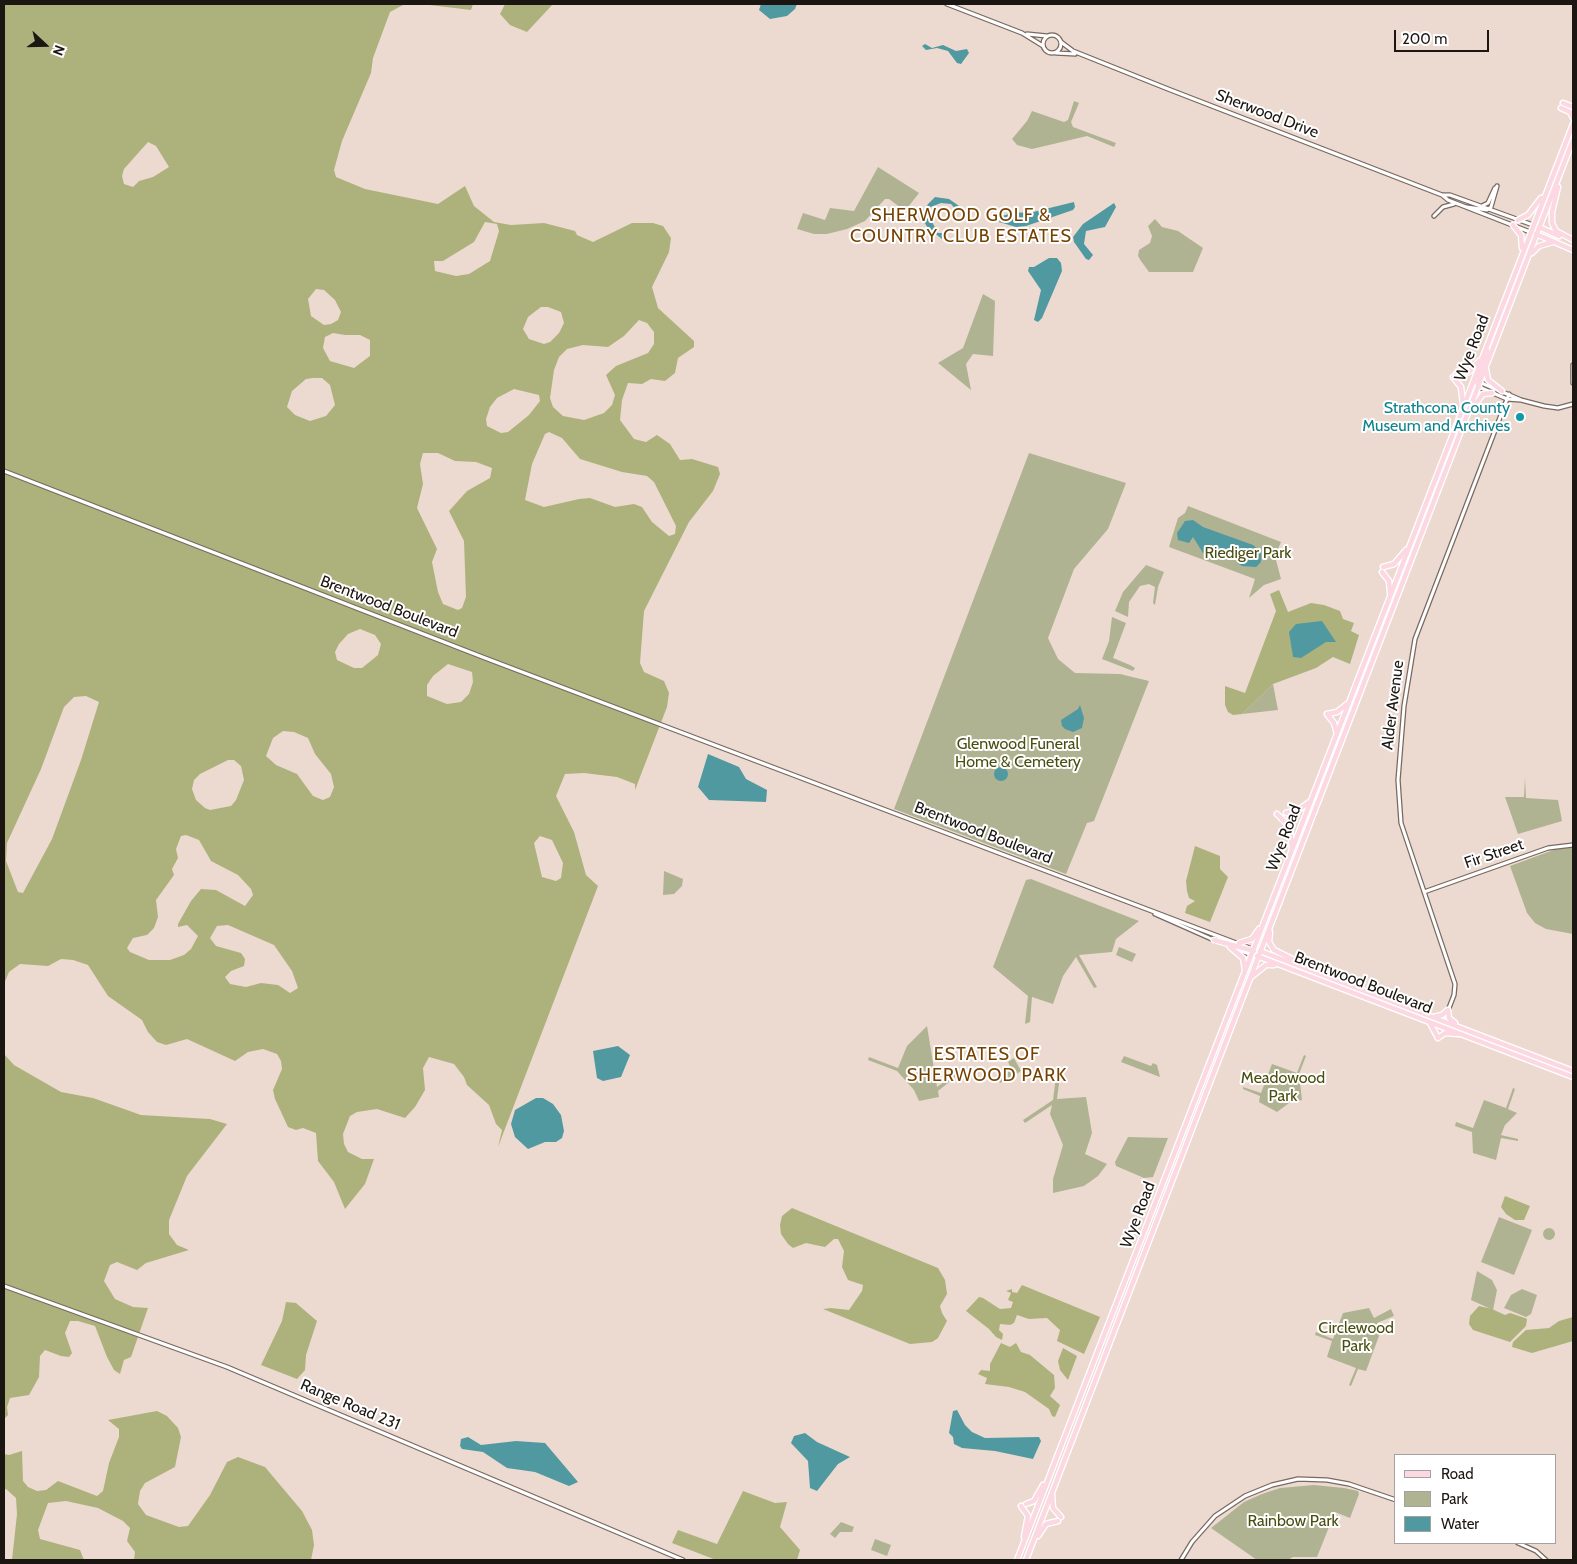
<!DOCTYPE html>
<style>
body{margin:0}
#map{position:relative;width:1577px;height:1564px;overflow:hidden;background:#ecdad0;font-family:Cabin,sans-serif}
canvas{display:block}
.frame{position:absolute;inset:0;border:5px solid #1c1612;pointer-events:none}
.legend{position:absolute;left:1394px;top:1454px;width:162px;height:90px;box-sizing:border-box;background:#fff;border:1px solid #a4a2a0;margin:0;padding:6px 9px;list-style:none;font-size:15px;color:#1c1612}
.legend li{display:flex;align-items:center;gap:10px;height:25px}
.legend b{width:25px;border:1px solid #a4a2a0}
.north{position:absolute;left:20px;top:20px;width:50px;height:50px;-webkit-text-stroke:4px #fff;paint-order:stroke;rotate:111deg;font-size:14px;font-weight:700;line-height:20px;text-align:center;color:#1c1612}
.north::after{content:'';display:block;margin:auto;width:18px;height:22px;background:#1c1612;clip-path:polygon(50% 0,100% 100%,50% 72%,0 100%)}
.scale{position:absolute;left:1394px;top:30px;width:95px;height:22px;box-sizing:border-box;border:2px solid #1c1612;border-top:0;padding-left:6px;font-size:15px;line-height:18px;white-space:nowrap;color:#1c1612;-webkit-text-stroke:4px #fff;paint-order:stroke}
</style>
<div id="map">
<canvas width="1577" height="1564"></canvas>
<div class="frame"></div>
<ul class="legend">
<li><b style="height:6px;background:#fcd9e2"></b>Road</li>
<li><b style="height:14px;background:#afb392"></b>Park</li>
<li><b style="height:14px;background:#5099a1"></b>Water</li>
</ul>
<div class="north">N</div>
<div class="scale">200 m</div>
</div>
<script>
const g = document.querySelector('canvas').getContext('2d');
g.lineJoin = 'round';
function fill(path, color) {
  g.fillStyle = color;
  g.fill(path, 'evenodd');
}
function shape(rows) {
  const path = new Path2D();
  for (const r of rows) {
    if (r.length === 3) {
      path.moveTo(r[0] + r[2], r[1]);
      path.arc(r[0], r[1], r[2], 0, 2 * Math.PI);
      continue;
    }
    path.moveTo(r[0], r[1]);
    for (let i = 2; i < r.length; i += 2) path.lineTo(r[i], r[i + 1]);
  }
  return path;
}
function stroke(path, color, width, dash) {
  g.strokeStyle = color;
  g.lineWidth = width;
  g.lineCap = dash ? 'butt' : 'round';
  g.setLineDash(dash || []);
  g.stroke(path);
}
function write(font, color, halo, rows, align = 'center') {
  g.font = font + ' Cabin,sans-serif';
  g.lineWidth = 4;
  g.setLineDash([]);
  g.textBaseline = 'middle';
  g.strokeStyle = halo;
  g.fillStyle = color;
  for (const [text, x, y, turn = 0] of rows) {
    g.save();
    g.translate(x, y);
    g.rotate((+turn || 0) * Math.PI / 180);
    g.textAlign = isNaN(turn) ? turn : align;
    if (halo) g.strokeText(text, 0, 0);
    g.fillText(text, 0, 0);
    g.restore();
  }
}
fill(shape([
 [1074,101,1079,103,1071,122,1073,127,1116,143,1114,147,1087,136,1032,149,1017,145,1012,139,1027,121,1032,111,1064,122,1068,120],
 [878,167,919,193,905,211,889,199,885,199,865,221,847,229,827,234,814,234,797,229,803,213,825,220,830,208,854,211],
 [1155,219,1162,227,1178,231,1203,248,1193,272,1149,272,1141,261,1138,256,1139,250,1150,243,1152,236,1148,226],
 [983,294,995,301,993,356,973,354,966,364,971,390,938,363,963,348],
 [1029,453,1126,483,1108,529,1074,569,1048,638,1058,659,1075,673,1120,674,1149,681,1094,821,1087,823,1066,874,894,809],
 [1188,506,1281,542,1275,556,1281,579,1264,585,1249,598,1255,579,1169,547,1178,518,1185,513],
 [1146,565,1164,572,1158,587,1155,605,1153,603,1155,587,1149,584,1140,586,1129,602,1128,617,1115,611,1123,592],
 [1112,617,1126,623,1113,658,1130,665,1135,668,1133,671,1102,659,1109,641],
 [1273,684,1278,710,1242,714],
 [1525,778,1526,798,1558,800,1562,821,1518,834,1505,797,1524,797],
 [1559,848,1573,848,1573,934,1546,929,1535,923,1527,913,1510,866],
 [664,871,683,879,682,886,674,894,663,895],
 [1031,879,1139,921,1116,939,1112,952,1079,955,1097,987,1094,988,1076,957,1063,976,1053,1004,1032,997,1030,1022,1025,1024,1028,996,993,967,1026,880],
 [1119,947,1136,954,1132,962,1116,955],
 [927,1026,937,1087,963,1068,964,1070,938,1091,939,1097,919,1101,914,1090,897,1071,868,1060,869,1057,898,1068,907,1046],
 [1304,1055,1306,1056,1299,1074,1302,1100,1289,1103,1277,1112,1259,1102,1260,1096,1243,1089,1243,1087,1261,1093,1272,1064,1297,1073],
 [1124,1056,1151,1066,1153,1063,1157,1065,1160,1077,1121,1062],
 [1014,1058,1021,1071,1015,1075,1014,1073,1015,1075,1000,1083,996,1076,1011,1068,1008,1062],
 [1061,1068,1057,1099,1086,1097,1092,1133,1085,1154,1107,1164,1098,1176,1084,1186,1053,1193,1053,1179,1063,1145,1050,1114,1052,1105,1025,1123,1023,1120,1053,1100,1057,1069],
 [1513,1088,1515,1089,1508,1109,1517,1113,1505,1125,1501,1135,1518,1139,1518,1141,1501,1138,1496,1160,1473,1153,1472,1132,1455,1126,1456,1122,1473,1128,1484,1100,1506,1108],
 [1128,1137,1168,1138,1153,1177,1144,1178,1116,1166,1115,1162],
 [1499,1217,1532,1230,1514,1275,1481,1262],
 [1549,1234,6],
 [1477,1271,1492,1280,1497,1290,1493,1310,1471,1300],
 [1522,1289,1537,1295,1531,1314,1526,1317,1504,1308,1511,1295],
 [1369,1308,1374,1318,1391,1309,1394,1316,1377,1323,1379,1336,1366,1371,1358,1369,1351,1386,1349,1385,1356,1368,1327,1357,1332,1341,1315,1335,1316,1332,1333,1339,1343,1313],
 [1314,1485,1344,1488,1358,1491,1359,1494,1350,1518,1335,1512,1317,1557,1293,1557,1288,1560,1257,1560,1211,1528,1244,1502,1262,1494,1280,1488],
 [841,1522,854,1527,852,1532,840,1532,835,1538,830,1534],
 [875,1539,891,1545,887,1556,871,1550]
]), '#afb392');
fill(shape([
 [4,4,405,4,390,12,373,58,371,73,342,141,334,170,336,177,365,189,438,204,465,186,474,206,494,222,511,225,544,223,575,231,577,235,593,242,632,223,653,223,663,226,671,238,669,252,652,287,658,308,694,341,694,347,678,358,675,373,665,381,651,379,642,384,628,383,622,400,620,420,634,439,646,442,657,435,670,444,680,460,692,459,718,467,720,474,713,491,689,522,644,611,640,663,644,672,664,681,669,693,667,707,635,790,635,784,617,777,584,773,565,774,556,796,574,832,586,875,598,886,498,1147,502,1130,496,1124,489,1105,467,1085,464,1077,454,1064,429,1057,423,1068,425,1090,415,1107,405,1118,377,1109,357,1112,350,1116,343,1134,344,1144,348,1152,362,1159,374,1159,365,1184,345,1209,334,1182,318,1161,316,1133,303,1128,296,1130,288,1127,275,1099,273,1090,282,1069,281,1061,277,1054,263,1049,248,1052,235,1061,187,1039,166,1045,157,1042,148,1032,142,1020,108,996,88,965,73,960,61,959,48,966,20,964,9,972,4,984],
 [148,142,156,146,169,167,153,177,139,181,133,187,124,184,122,176,124,169],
 [485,222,497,224,499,231,490,261,469,274,456,276,435,271,434,261,443,261,474,242],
 [316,289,324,290,335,300,341,312,338,320,331,324,324,325,311,316,308,299],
 [541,307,548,307,561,312,564,323,559,333,550,342,544,344,529,339,523,329,528,317],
 [639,320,647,323,654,332,654,344,648,353,616,366,606,375,615,395,612,405,604,413,584,420,563,416,553,407,550,398,554,370,559,357,567,349,583,345,608,347,624,336],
 [333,333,345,335,360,335,370,340,370,356,354,368,330,361,323,348,325,337],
 [313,378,322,378,330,385,335,405,326,416,310,421,295,415,287,407,292,391,306,379],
 [514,389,539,395,540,401,529,415,508,432,501,433,487,426,486,419,490,407,497,398],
 [549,432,562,438,580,459,622,472,647,476,654,482,676,526,675,534,669,536,652,522,642,507,634,504,615,507,590,498,579,499,544,507,525,500,532,464,545,434],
 [423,453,438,453,455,461,476,462,492,468,490,478,467,491,449,511,464,541,466,597,462,608,458,610,443,604,438,592,432,562,437,549,417,508,423,484,420,464],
 [360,629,375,635,381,644,378,655,362,668,354,668,337,660,335,652,339,644,348,634],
 [448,664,472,672,473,682,469,694,461,702,447,704,427,696,427,685,433,676],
 [86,696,99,702,81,760,52,839,23,893,18,892,6,861,7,843,41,769,64,707,74,697],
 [283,731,294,732,308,738,315,754,331,774,334,787,330,797,323,800,313,796,297,774,276,765,266,756,273,738],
 [228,760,234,760,241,766,244,780,236,800,231,806,210,810,205,808,196,800,192,789,194,780,200,774],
 [186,835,199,840,211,861,238,875,251,889,253,895,245,906,216,890,201,889,191,901,178,924,178,927,187,925,198,936,191,949,184,955,170,960,149,960,130,952,127,948,133,938,147,935,154,928,158,917,156,900,174,875,172,869,178,858,176,849,181,836],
 [540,836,552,840,563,863,561,878,556,881,542,877,534,843],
 [228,925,274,945,292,971,298,988,290,993,278,985,261,983,246,987,230,984,225,977,231,971,244,966,245,959,241,953,216,946,210,938,217,926],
 [421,4,473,4,471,10],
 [505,4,553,4,527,32,510,25,500,14],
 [1279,590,1288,612,1311,603,1324,605,1340,611,1343,619,1354,623,1351,631,1359,635,1350,664,1333,657,1316,668,1273,684,1242,714,1233,715,1228,712,1225,705,1225,686,1245,693,1276,611,1270,594],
 [1195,846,1220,856,1220,869,1228,877,1210,922,1185,913,1187,906,1195,901,1189,898,1187,891,1186,881],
 [4,1054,14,1065,61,1092,93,1098,141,1115,210,1119,227,1124,187,1176,169,1220,169,1234,177,1245,189,1250,146,1263,137,1270,117,1262,110,1265,104,1281,115,1299,133,1307,148,1308,131,1357,124,1360,120,1374,114,1370,107,1357,95,1326,78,1321,70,1321,65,1333,72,1353,69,1357,61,1356,45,1350,40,1356,39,1377,29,1395,10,1398,7,1407,8,1415,4,1419],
 [1505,1196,1530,1206,1524,1220,1515,1220,1506,1214,1501,1207],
 [792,1208,938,1268,945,1280,947,1294,940,1306,942,1313,947,1321,938,1338,932,1342,910,1344,823,1309,831,1308,849,1310,862,1291,863,1285,848,1280,842,1267,844,1251,838,1239,834,1239,825,1247,806,1243,793,1248,788,1244,781,1234,780,1225,782,1216],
 [1022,1285,1100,1317,1084,1354,1059,1342,1057,1341,1060,1330,1047,1318,1029,1319,1017,1315,1014,1323,1010,1325,1000,1324,999,1330,1003,1334,1002,1340,996,1337,989,1329,966,1311,979,1297,983,1298,1000,1309,1011,1308,1013,1302,1008,1300,1011,1293,1006,1291,1012,1289,1012,1292,1017,1293],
 [286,1302,296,1303,317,1321,306,1355,305,1370,297,1379,261,1365,282,1321],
 [1479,1306,1492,1309,1505,1315,1510,1313,1525,1318,1527,1319,1526,1326,1510,1342,1473,1330,1469,1324,1470,1316],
 [1573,1317,1573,1341,1532,1353,1512,1347,1513,1342,1526,1330,1549,1328,1559,1321],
 [1001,1343,1010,1347,1016,1343,1021,1352,1030,1355,1054,1375,1055,1388,1050,1396,1060,1405,1055,1417,1052,1416,1049,1409,1025,1392,1009,1387,985,1384,987,1378,978,1374,981,1370,990,1371,990,1364],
 [1063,1348,1077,1356,1068,1380,1060,1370,1058,1361],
 [157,1411,167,1416,178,1428,181,1437,175,1467,145,1483,140,1491,138,1504,146,1515,179,1527,188,1526,210,1495,227,1462,238,1457,265,1467,302,1511,312,1530,314,1545,311,1560,134,1560,135,1552,127,1541,130,1528,123,1521,98,1508,66,1501,48,1503,38,1530,40,1539,80,1550,84,1560,12,1560,17,1514,16,1498,6,1489,4,1490,4,1454,9,1455,22,1451,23,1481,28,1487,37,1491,46,1490,58,1481,97,1496,103,1491,109,1463,119,1437,119,1429,108,1420],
 [743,1491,775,1503,787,1502,780,1527,800,1550,797,1560,716,1560,672,1543,678,1530,717,1544]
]), '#adb27c');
fill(shape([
 [761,4,797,4,795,9,787,16,770,19,759,10],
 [925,44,932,48,943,45,956,51,967,49,969,53,961,64,957,63,948,51,937,48,926,50,922,46],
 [935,197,949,199,962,208,958,212,951,204,941,203,928,208,930,218,938,233,948,233,942,239,928,228,918,213,921,209,925,210,928,204],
 [1074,202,1075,207,1073,210,1026,226,1016,227,999,222,1002,216,1013,213,1033,212],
 [1114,203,1116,207,1105,227,1086,231,1084,244,1093,255,1089,260,1086,259,1074,242,1073,237,1083,224],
 [1049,258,1057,258,1061,263,1062,271,1042,318,1038,322,1034,320,1041,290,1028,271,1029,267,1034,267],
 [1193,520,1203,527,1253,545,1261,552,1261,562,1256,567,1242,566,1237,563,1233,551,1211,554,1203,553,1193,537,1189,543,1178,540,1177,533,1185,521],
 [1322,621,1336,642,1326,642,1301,658,1293,657,1289,632,1296,624],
 [1080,705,1084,718,1082,728,1073,732,1065,729,1062,726,1061,720,1078,709],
 [708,754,739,767,746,779,767,790,766,802,709,800,698,787],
 [1001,774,7],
 [618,1046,630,1055,621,1077,603,1081,597,1078,593,1051],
 [536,1098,543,1098,553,1104,561,1115,564,1131,562,1138,556,1142,545,1142,528,1149,515,1137,511,1124,515,1110],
 [957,1410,965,1425,972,1432,985,1438,1039,1437,1041,1441,1033,1459,995,1451,962,1448,954,1444,953,1437,949,1433,953,1411],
 [805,1433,817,1442,850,1457,838,1464,817,1491,810,1488,808,1461,791,1443,794,1436],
 [468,1437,481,1445,516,1441,545,1443,578,1482,569,1486,535,1472,507,1468,483,1452,462,1449,460,1446,461,1439]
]), '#5099a1');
const minor = shape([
 [947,4,1022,33,1043,46],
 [1027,34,1047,36],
 [1052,44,9],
 [1061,42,1073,51,1168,89,1442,195,1450,195,1533,225],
 [1056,53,1075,54],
 [1442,195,1448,200,1530,232],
 [1482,206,1488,203,1495,188],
 [1467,207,1487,210,1491,207,1497,186],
 [1434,216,1443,207,1454,204],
 [1573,365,1573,383],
 [1479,382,1521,400,1544,406,1558,408,1573,404],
 [1472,384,1507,399,1520,400],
 [4,471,485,658,1252,949],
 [1424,892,1548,848,1573,845],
 [1155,914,1216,941],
 [1233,948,1252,955],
 [1442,1026,1454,995,1455,984,1401,823,1398,780,1404,706,1415,639,1509,394],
 [4,1286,227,1367,683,1560],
 [1518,1543,1536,1551,1546,1560],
 [1181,1560,1192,1542,1215,1516,1245,1496,1272,1485,1298,1479,1327,1480,1349,1484,1396,1500]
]);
const major = shape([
 [1563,103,1573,107],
 [1561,108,1570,112,1573,118],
 [1558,187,1552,212,1552,223,1556,231,1573,240],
 [1518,220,1528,215,1541,198],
 [1513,225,1521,235,1522,248],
 [1539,227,1559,236],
 [1536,234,1573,250],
 [1532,253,1539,246,1553,242],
 [1486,369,1488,380,1502,391],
 [1456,374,1469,372,1479,361],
 [1453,377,1461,387,1463,405],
 [1479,387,1477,382,1487,350],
 [1474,406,1483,394,1492,393],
 [1383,567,1394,564,1406,550],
 [1382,572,1389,581,1390,593],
 [1327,714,1337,712,1347,704],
 [1327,714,1334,723,1337,734],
 [1286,813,1298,810,1311,801],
 [1277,814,1290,827,1292,848],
 [1270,932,1269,942,1274,950,1308,967],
 [1214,940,1254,951],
 [1239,943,1252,939,1259,929],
 [1230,947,1243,958,1245,970],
 [1260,951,1573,1071],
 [1257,956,1573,1077],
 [1251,977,1266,965,1274,965],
 [1448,1010,1449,1018,1455,1023],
 [1434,1017,1442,1015,1448,1010],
 [1430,1023,1438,1038,1445,1033,1458,1034],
 [1052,1494,1053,1508,1061,1517],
 [1026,1504,1034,1501,1043,1485],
 [1021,1506,1028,1516,1024,1537],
 [1038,1536,1046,1524,1058,1521],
 [1017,1560,1573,124],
 [1026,1560,1573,140]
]);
stroke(minor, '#796960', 5.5);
stroke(major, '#fff', 7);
stroke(minor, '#fff', 3);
stroke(major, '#fcd9e2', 4.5);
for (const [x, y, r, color] of [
 [1520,417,5,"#0f9aa8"]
]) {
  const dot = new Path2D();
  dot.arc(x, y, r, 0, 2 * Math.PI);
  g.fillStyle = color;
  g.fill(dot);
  stroke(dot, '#fff', 2);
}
write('16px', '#1c1612', '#fff', [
 ["Sherwood Drive",1267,114,21],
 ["Wye Road",1472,348,-69],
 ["Brentwood Boulevard",389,607,21],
 ["Alder Avenue",1393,705,-83],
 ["Brentwood Boulevard",983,833,21],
 ["Wye Road",1284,838,-69],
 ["Fir Street",1494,854,-19],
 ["Brentwood Boulevard",1363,983,21],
 ["Wye Road",1138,1215,-69],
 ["Range Road 231",350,1405,23]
]);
write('16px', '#0d838f', '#fff', [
 ["Strathcona County",1510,408],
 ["Museum and Archives",1510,426]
], 'right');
write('16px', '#4a4e0f', '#fff', [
 ["Riediger Park",1248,553],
 ["Glenwood Funeral",1018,744],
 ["Home & Cemetery",1018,762],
 ["Meadowood",1283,1078],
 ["Park",1283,1096],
 ["Circlewood",1356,1328],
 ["Park",1356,1346],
 ["Rainbow Park",1293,1521]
]);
g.letterSpacing = '1px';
write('18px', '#764100', '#fff', [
 ["SHERWOOD GOLF &",961,216],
 ["COUNTRY CLUB ESTATES",961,237],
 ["ESTATES OF",987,1055],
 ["SHERWOOD PARK",987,1076]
]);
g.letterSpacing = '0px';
</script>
